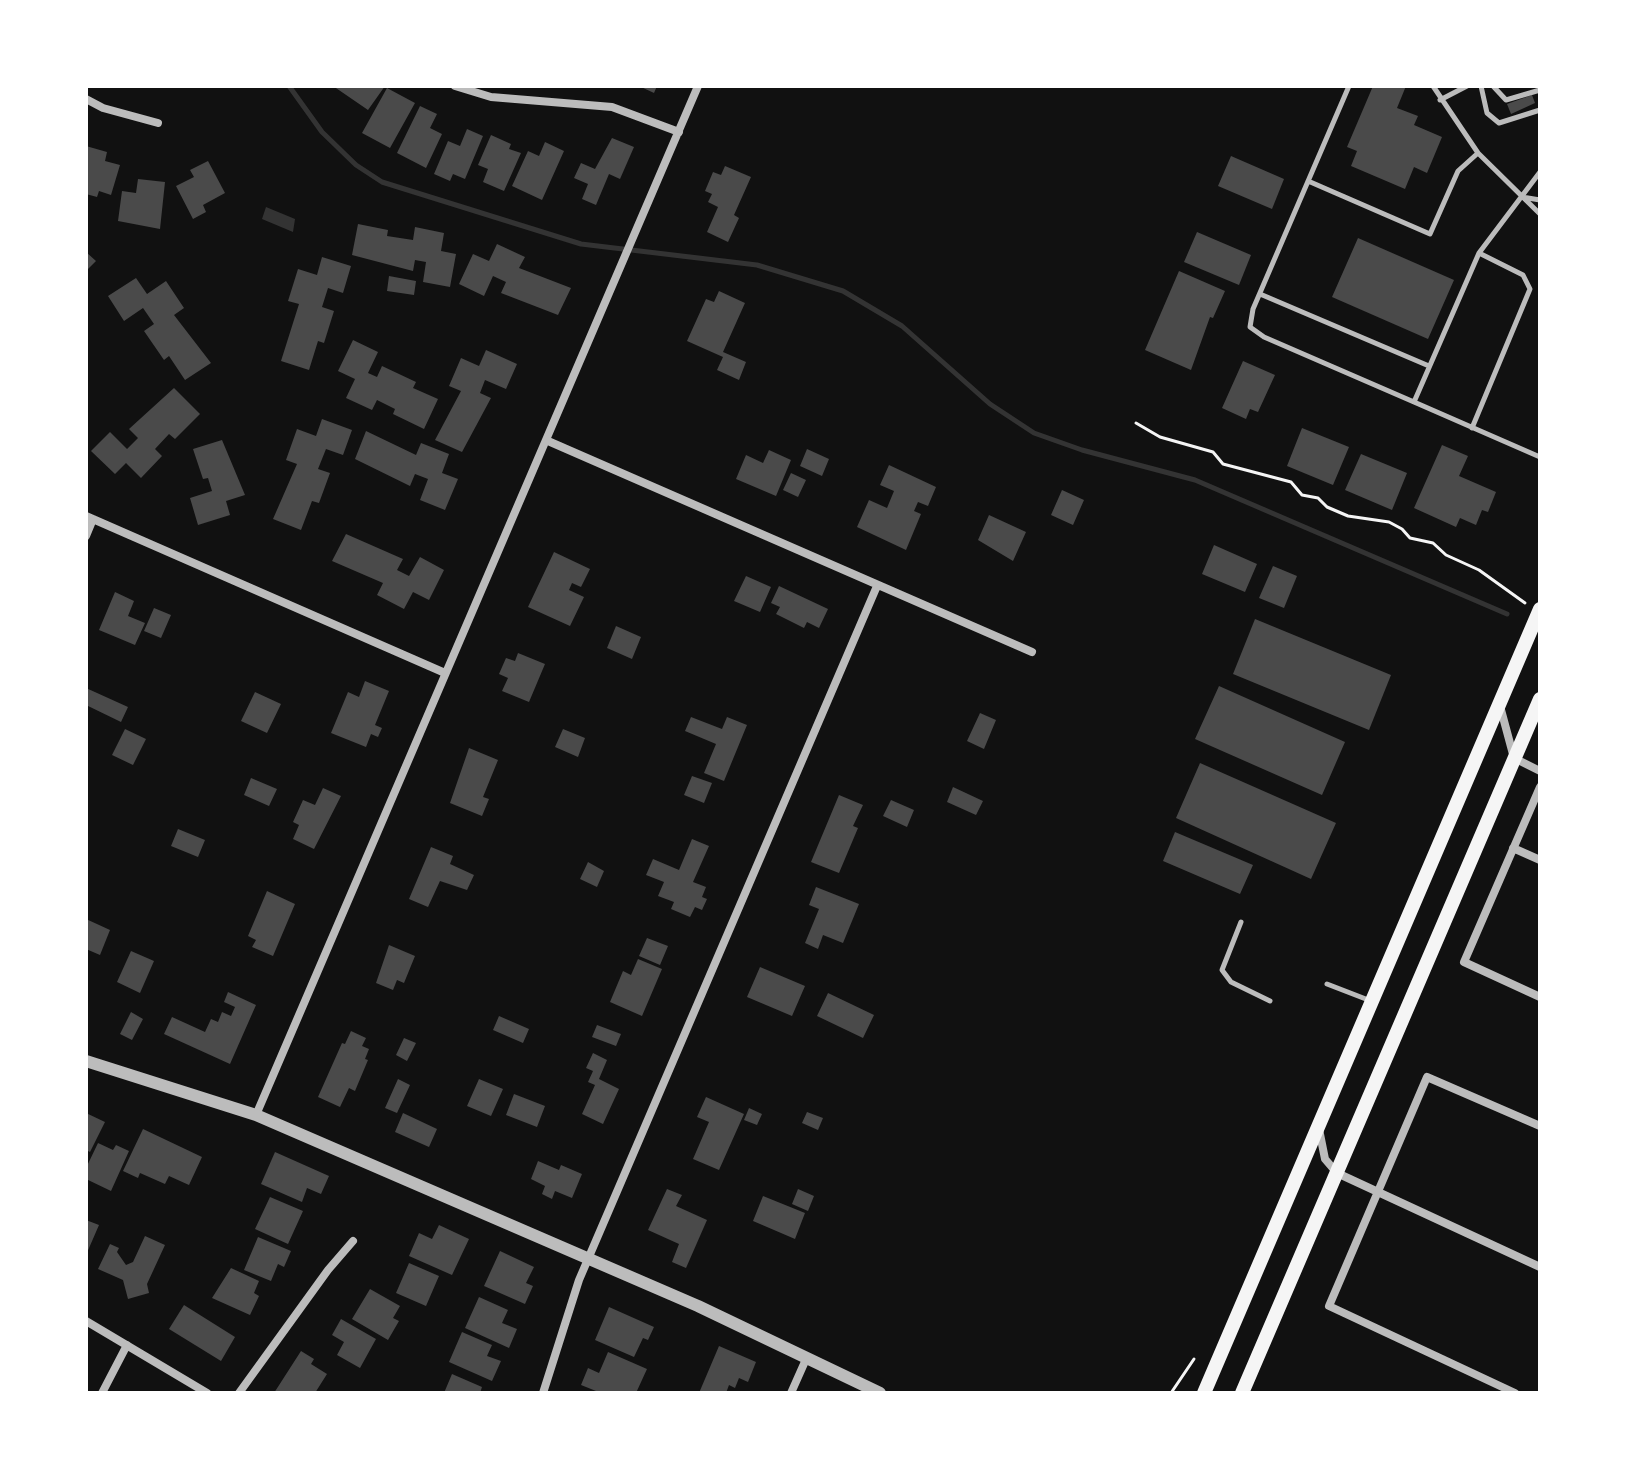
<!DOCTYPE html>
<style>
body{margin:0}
#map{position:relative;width:1626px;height:1479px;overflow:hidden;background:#111;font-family:Literata,serif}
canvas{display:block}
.frame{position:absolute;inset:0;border:88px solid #fff;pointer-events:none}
</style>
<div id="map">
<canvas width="1626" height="1479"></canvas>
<div class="frame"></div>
</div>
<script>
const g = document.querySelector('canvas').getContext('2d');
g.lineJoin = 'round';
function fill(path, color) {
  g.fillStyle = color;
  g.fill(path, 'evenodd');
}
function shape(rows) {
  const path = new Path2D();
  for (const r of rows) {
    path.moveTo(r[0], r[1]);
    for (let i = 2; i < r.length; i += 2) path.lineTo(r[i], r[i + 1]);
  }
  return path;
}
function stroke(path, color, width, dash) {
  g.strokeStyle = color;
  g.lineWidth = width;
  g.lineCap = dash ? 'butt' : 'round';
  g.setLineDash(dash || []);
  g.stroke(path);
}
fill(shape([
 [266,207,295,219,293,232,262,219]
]), '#333');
stroke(shape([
 [289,86,322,132,356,165,382,182,581,244,757,265,843,291,902,326,990,404,1034,433,1082,450,1195,480,1507,614]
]), '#333', 5);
fill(shape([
 [333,86,385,86,368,110],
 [639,86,657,86,654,93],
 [1373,86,1406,86,1397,108,1418,116,1414,125,1442,137,1427,173,1414,167,1405,189,1351,166,1357,151,1347,147],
 [387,88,415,103,390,148,362,133],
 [1532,95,1535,103,1511,114,1507,104],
 [420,106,437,114,430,128,442,134,426,168,397,153],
 [467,129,483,136,465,179,453,174,450,181,434,174,448,141,460,146],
 [491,135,511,144,509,149,521,153,504,191,483,182,488,169,478,165],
 [612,138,634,147,620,179,609,174,596,205,582,199,588,184,574,178,581,163,595,169],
 [545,142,564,151,542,200,512,186,528,151,539,156],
 [86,146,107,152,105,161,120,165,111,195,99,191,97,197,86,194],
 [1231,156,1284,179,1272,209,1218,186],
 [208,161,225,193,203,205,206,212,193,219,176,186,194,177,190,170],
 [725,166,751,177,734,215,739,218,728,242,707,232,718,207,708,202,712,194,705,191,713,172,721,175],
 [138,179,165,182,160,229,118,221,122,191,136,193],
 [358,224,388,230,387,236,413,240,415,227,444,233,441,251,456,254,450,287,423,282,426,262,415,260,413,271,352,255],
 [1197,232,1251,255,1239,285,1184,262],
 [1358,238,1454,280,1428,339,1332,297],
 [497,244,525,257,519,268,571,288,558,315,501,293,506,282,493,276,484,296,459,284,473,254,489,261],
 [86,252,96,261,86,271],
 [322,257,351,266,343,293,328,288,322,307,334,311,324,343,318,341,309,370,281,361,299,304,288,301,298,269,317,275],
 [1179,271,1225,291,1213,318,1210,317,1191,370,1145,350],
 [389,276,416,281,414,295,387,291],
 [136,278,147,294,166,281,184,308,174,315,211,363,185,380,169,356,164,360,144,331,154,324,143,308,124,321,108,296],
 [719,291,745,303,723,352,746,362,739,380,717,370,723,357,687,341,706,299,714,302],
 [353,340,378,352,368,373,377,377,382,366,416,382,413,388,438,399,424,429,393,414,395,409,377,400,372,410,346,398,355,379,338,371],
 [486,350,517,364,506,389,485,380,480,393,491,398,462,452,435,440,461,391,449,386,461,358,479,366],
 [1243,361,1275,375,1258,412,1250,409,1246,419,1222,408],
 [174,388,200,414,175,439,169,434,155,449,162,456,141,478,126,463,115,474,91,451,110,432,127,449,138,438,129,429],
 [322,419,352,430,343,455,326,449,318,469,330,473,319,503,312,501,301,530,273,519,297,464,286,460,297,429,316,436],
 [1302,428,1349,447,1333,485,1287,466],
 [366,431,416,455,421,443,449,454,442,473,458,479,445,510,420,500,428,479,415,474,410,486,355,459],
 [222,440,245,495,226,501,230,515,198,525,190,498,212,491,208,478,203,479,193,449],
 [1442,445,1468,456,1459,476,1496,492,1488,512,1482,510,1476,525,1460,518,1456,527,1414,508],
 [807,449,829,459,822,476,800,466],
 [769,450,791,460,776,496,736,479,746,455,763,463],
 [1361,454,1407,473,1392,510,1345,490],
 [889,465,936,487,928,506,918,502,914,511,921,514,906,550,857,527,869,500,887,508,894,491,880,485],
 [791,473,806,480,798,497,783,490],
 [1062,490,1084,500,1073,525,1051,515],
 [989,515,1026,532,1013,561,978,540],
 [346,534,403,559,397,570,409,576,420,557,444,570,429,600,413,592,404,609,377,595,383,583,332,561],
 [1214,545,1257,564,1245,592,1202,574],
 [554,552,590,569,581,587,572,583,569,590,584,597,570,626,528,607],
 [1273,566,1297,576,1284,608,1259,598],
 [746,576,771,587,760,612,734,601],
 [779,586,828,609,819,628,807,622,804,628,776,614,780,607,771,603],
 [115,592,134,601,128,616,145,623,135,645,99,630],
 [154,608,171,615,161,638,144,631],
 [1255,619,1391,675,1369,730,1233,674],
 [616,626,641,637,632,659,607,648],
 [518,653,545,664,529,702,502,691,508,678,499,674,506,658,515,661],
 [365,681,389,691,375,725,382,728,378,737,371,734,366,747,331,733,348,692,359,697],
 [1219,686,1345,742,1322,795,1195,739],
 [86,688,128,707,121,722,86,705],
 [255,692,281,704,267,733,241,721],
 [980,713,996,720,984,749,967,741],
 [691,717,722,729,727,717,747,725,724,781,704,773,716,744,685,731],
 [125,729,146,739,133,765,112,755],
 [563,729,585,738,578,757,555,747],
 [469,748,498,760,483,797,489,799,482,816,450,803],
 [1200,763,1336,823,1311,879,1176,818],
 [692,776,712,783,704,803,684,795],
 [251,778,277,789,269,806,244,795],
 [953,787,983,801,976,815,947,802],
 [323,788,341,796,314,849,293,839,299,825,293,822,303,800,315,805],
 [839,795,863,805,853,826,858,828,839,873,811,862],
 [891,800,914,810,907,827,883,816],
 [178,829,205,840,198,857,171,846],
 [1175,832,1253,865,1240,894,1163,861],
 [692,839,709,846,693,882,706,887,702,897,707,899,702,910,695,907,690,917,671,909,674,902,658,896,664,882,646,875,653,859,679,870],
 [431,847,453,856,450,864,474,875,467,890,440,881,428,907,409,899],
 [588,862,604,871,597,887,580,879],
 [816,887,859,904,843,943,823,935,818,949,805,943,819,909,809,905],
 [267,891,295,904,273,956,252,947,256,940,248,936],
 [86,919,110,930,100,955,86,949],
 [647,938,668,946,660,965,639,956],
 [389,945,415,956,404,983,397,980,393,990,376,983],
 [131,951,154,961,140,993,117,982],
 [638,959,662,969,642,1016,610,1002,623,971,631,975],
 [760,967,805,986,792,1016,747,997],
 [228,992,256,1005,230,1064,164,1034,172,1017,205,1032,211,1019,218,1022,222,1012,231,1016,235,1007,224,1002],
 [828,993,874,1015,863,1038,817,1016],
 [131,1012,143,1019,132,1040,120,1034],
 [499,1016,529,1029,523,1043,493,1030],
 [597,1025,621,1034,616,1046,592,1037],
 [351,1031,366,1038,362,1046,369,1049,365,1059,368,1060,355,1091,349,1088,340,1107,318,1097,342,1043,345,1044],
 [404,1038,416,1043,407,1061,396,1055],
 [593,1053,607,1060,599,1079,619,1089,603,1124,582,1114,595,1085,588,1082,593,1071,586,1068],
 [398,1079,410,1085,397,1113,385,1108],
 [479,1079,503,1089,491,1116,467,1106],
 [514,1094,545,1106,537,1127,506,1115],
 [706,1097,744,1114,719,1170,693,1159,709,1122,697,1117],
 [749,1108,762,1114,757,1125,744,1120],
 [807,1112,823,1118,818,1130,802,1123],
 [86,1113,105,1122,90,1152,86,1150],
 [403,1113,437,1129,429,1147,395,1132],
 [143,1129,202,1157,189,1185,169,1176,165,1184,140,1173,138,1178,123,1171],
 [98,1143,113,1150,116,1145,129,1151,111,1191,86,1179,86,1168],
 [275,1152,329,1176,321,1194,307,1188,302,1202,261,1184],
 [538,1161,559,1170,561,1165,582,1174,572,1198,555,1191,552,1199,542,1194,545,1186,531,1179],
 [667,1189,682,1195,676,1206,707,1220,686,1268,672,1262,679,1244,648,1230],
 [798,1189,814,1196,808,1211,792,1204],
 [763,1196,805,1213,795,1239,753,1221],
 [270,1197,303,1211,288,1244,255,1229],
 [86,1220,99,1225,86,1255],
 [439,1225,469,1239,452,1275,409,1256,419,1233,432,1239],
 [145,1236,165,1245,147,1284,149,1293,128,1299,123,1280,98,1269,110,1244,119,1248,117,1252,126,1265,133,1262],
 [258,1237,291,1251,284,1267,278,1264,271,1281,244,1270],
 [500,1251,534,1267,526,1283,533,1286,525,1304,484,1286],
 [409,1263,439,1276,426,1306,396,1293],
 [231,1268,259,1281,254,1293,259,1296,250,1315,212,1298],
 [370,1289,400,1306,393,1318,399,1321,388,1340,352,1319],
 [479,1297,508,1310,502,1323,517,1329,509,1348,465,1328],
 [184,1305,235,1337,221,1361,169,1329],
 [609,1307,654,1327,648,1340,643,1338,634,1357,595,1340],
 [341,1319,376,1339,360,1368,337,1355,344,1342,332,1335],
 [462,1332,492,1345,487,1356,501,1361,492,1381,449,1362],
 [719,1346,756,1362,748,1382,739,1378,735,1388,729,1385,726,1393,699,1393],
 [301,1351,314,1359,311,1364,327,1374,315,1393,274,1393],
 [608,1352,647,1369,636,1393,601,1393,581,1385,588,1368,599,1373],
 [452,1374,482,1387,480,1393,444,1393]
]), '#4a4a4a');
stroke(shape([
 [1136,423,1160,437,1213,452,1223,464,1291,482,1302,495,1318,498,1327,507,1348,516,1389,522,1402,529,1410,538,1433,543,1446,555,1479,570,1525,603],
 [1171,1393,1194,1359]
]), '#f5f5f5', 3);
stroke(shape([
 [1349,86,1253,309,1250,327,1264,337,1414,402,1479,253,1540,172],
 [1481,86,1487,113,1499,123,1540,110],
 [1493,86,1506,100,1540,90],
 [1440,100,1467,86],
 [1478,153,1540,214],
 [1308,181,1430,234,1458,171,1478,153,1433,86],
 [1522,197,1540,200],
 [1260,294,1429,366],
 [1414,402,1540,457],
 [1472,428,1530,289,1523,275,1479,253],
 [1241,922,1222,970,1231,982,1270,1001],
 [1327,984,1371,1001]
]), '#bcbcbc', 5);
stroke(shape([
 [455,86,491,97,612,107,679,132],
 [86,99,103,108,158,123],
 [548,441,1032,652],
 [86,516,445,673],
 [86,536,93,519],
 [1500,706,1514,758,1540,771],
 [1540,787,1464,962,1540,997],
 [1513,848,1540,860],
 [256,1115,698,86],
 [1319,1129,1325,1159,1337,1173,1540,1267],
 [86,1321,207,1393],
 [102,1393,127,1345],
 [239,1393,328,1270,353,1241],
 [543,1393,579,1280,877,586],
 [791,1393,807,1357],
 [1515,1393,1329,1306,1427,1077,1540,1126]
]), '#bcbcbc', 8);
stroke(shape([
 [86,1061,256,1115,698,1306,880,1393]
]), '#bcbcbc', 12);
stroke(shape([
 [1204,1393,1540,609],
 [1242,1393,1540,699]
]), '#f5f5f5', 14);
</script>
